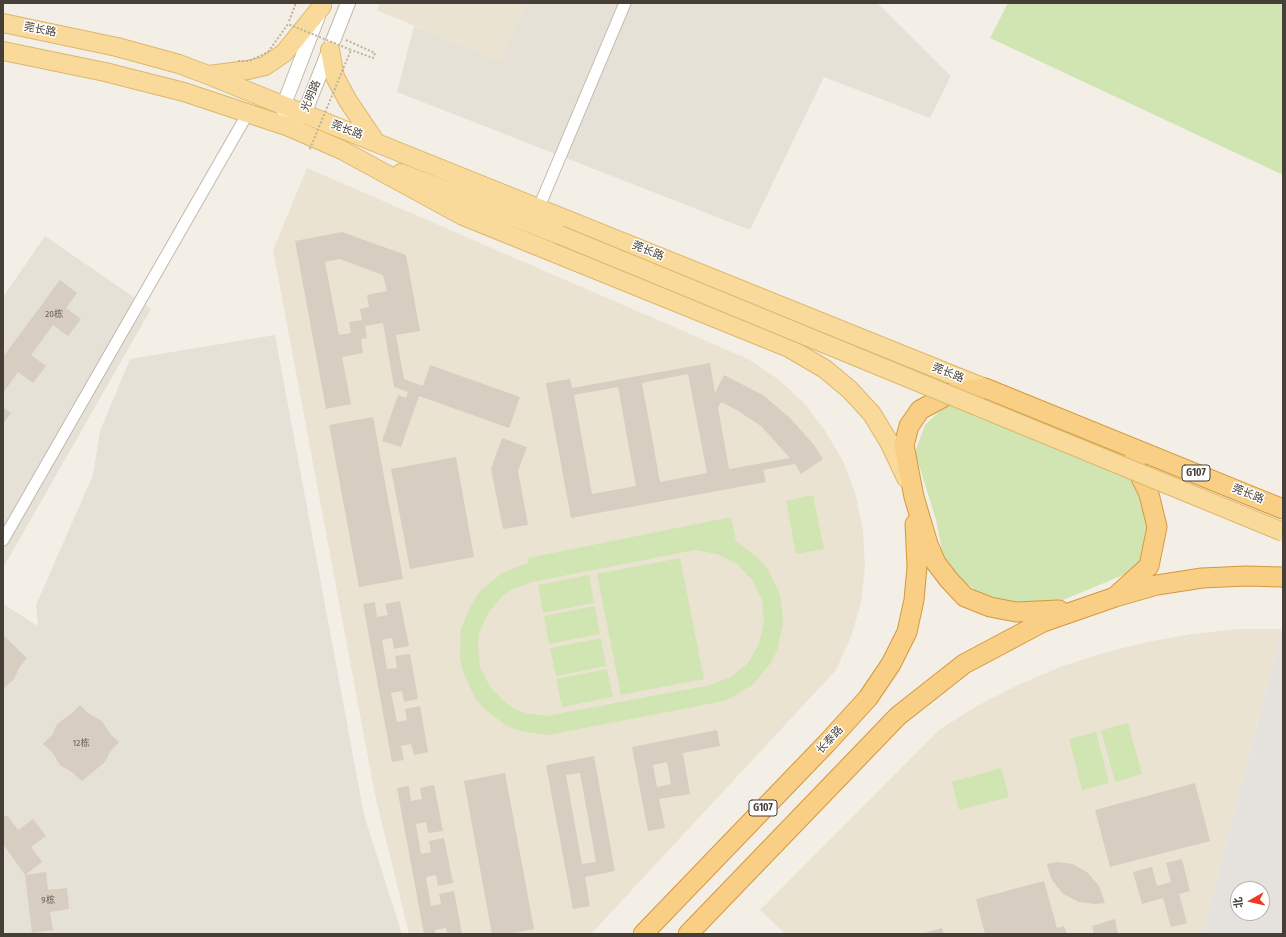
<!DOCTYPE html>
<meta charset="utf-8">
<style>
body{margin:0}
#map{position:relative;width:1286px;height:937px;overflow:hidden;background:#f3efe7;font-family:"Fira Sans Condensed","Noto Sans SC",sans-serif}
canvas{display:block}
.frame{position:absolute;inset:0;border:4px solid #463f37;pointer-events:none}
.north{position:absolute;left:1230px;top:881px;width:40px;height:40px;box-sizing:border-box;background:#fff;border:1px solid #b5b2af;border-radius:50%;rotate:262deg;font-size:11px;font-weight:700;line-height:16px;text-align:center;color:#463f37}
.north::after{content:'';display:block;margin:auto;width:14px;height:18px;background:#ee3a23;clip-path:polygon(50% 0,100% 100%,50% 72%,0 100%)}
</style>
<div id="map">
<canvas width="1286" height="937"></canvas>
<div class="frame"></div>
<div class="north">北</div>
</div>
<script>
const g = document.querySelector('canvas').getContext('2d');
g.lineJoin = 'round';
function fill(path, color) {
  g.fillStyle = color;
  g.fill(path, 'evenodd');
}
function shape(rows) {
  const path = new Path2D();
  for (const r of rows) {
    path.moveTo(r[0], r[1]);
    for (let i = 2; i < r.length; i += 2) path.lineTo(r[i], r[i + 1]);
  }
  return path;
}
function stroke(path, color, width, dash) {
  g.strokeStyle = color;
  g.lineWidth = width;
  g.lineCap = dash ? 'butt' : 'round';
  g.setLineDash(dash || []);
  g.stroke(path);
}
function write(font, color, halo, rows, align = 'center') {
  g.font = font + ' "Fira Sans Condensed","Noto Sans SC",sans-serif';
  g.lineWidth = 3;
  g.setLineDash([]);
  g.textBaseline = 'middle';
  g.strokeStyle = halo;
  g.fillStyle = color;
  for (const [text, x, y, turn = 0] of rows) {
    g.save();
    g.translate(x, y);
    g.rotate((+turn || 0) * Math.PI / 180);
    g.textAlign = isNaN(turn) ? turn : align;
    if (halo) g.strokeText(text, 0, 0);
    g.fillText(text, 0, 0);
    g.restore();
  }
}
fill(shape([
 [526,3,877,3,951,76,930,118,824,77,750,230,397,92,414,26,500,61],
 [45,236,151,309,3,568,3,297],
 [275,335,364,815,402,934,3,934,3,604,38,626,36,605,93,475,100,431,130,359]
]), '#e6e1d6');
fill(shape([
 [1282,629,1283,934,1202,934],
 [1238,889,1262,889,1262,913,1238,913]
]), '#e5e1dc');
fill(shape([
 [380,3,526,3,500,62,377,10],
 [307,168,748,359,778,379,804,403,826,432,844,463,856,496,863,531,865,567,861,603,851,637,836,670,591,934,409,934,375,795,273,250],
 [1237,629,1282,629,1202,934,785,934,760,910,939,730,977,706,1018,685,1060,667,1103,653,1147,642,1192,634]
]), '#ebe3d2');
fill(shape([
 [1008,3,1283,3,1283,175,990,38],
 [968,396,996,399,1103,440,1124,457,1148,517,1148,546,1140,568,1063,600,1032,607,992,602,962,580,944,560,936,520,915,452,925,425,941,410],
 [813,495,824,549,796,554,786,501],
 [731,517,736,541,758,558,768,569,780,595,782,609,783,623,777,651,770,664,752,685,727,700,714,703,548,735,520,731,507,726,484,709,475,698,463,672,460,658,461,629,472,603,480,591,502,573,528,563,528,558],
 [695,550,717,554,737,564,752,580,762,600,764,622,759,644,748,663,731,677,710,685,547,716,526,713,515,709,506,703,490,687,480,667,478,645,479,634,488,613,502,596,511,590,532,582],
 [680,558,704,679,621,695,597,574],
 [589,575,594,603,543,613,538,585],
 [595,606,600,634,549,644,544,616],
 [601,638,606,666,556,676,550,648],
 [607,669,613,697,562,707,556,679],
 [1128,723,1142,774,1115,782,1101,730],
 [1096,732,1109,783,1082,790,1069,739],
 [1001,768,1009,797,959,810,952,782]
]), '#d0e5b2');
fill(shape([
 [342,232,406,255,420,331,396,335,404,379,423,386,430,365,520,397,509,428,419,396,401,447,382,441,398,395,406,398,408,392,394,387,383,323,365,326,367,338,361,339,363,353,342,357,351,404,326,409,295,241],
 [340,259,383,275,387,291,367,295,369,307,360,309,362,320,349,322,351,333,339,335,325,262],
 [60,280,77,293,66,308,81,319,68,336,53,325,31,355,46,366,33,383,18,372,3,393,3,357],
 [710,363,715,393,724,375,763,395,790,418,814,445,823,459,801,474,795,464,763,470,766,482,571,518,546,383,570,379,572,388],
 [688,374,707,473,660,482,642,383],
 [618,387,636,486,592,494,574,395],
 [721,402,735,409,761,426,790,458,729,469,718,408],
 [3,407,11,413,3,424],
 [373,417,403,579,359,587,329,425],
 [502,438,527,447,518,471,528,525,503,529,491,469],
 [456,457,474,557,410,569,391,469],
 [400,601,409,646,394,649,392,638,382,640,387,669,397,668,395,656,410,654,418,699,404,702,402,691,391,693,397,722,407,720,405,709,420,706,428,752,414,755,411,744,401,746,404,760,392,762,363,604,375,602,377,617,388,615,385,604],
 [3,635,27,658,19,668,14,679,3,689],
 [80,705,89,714,102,721,110,734,119,742,110,752,105,762,82,781,73,773,60,765,52,752,43,744,52,735,57,724,71,714],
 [717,730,720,746,683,753,690,794,659,799,665,828,648,831,632,747],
 [667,762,671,784,657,787,653,765],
 [594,756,615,871,585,877,590,906,573,909,546,765],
 [580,773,596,862,582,864,566,775],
 [505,773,534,929,509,934,492,934,464,781],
 [1195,783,1210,841,1110,867,1095,810],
 [434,785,443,831,428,833,426,822,416,824,421,854,431,852,429,841,444,838,453,883,438,886,436,875,426,877,431,906,441,904,439,894,454,891,462,934,447,934,446,928,435,930,436,934,424,934,397,788,409,786,411,801,422,799,420,788],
 [7,815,18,830,33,819,46,836,31,847,42,862,25,875,3,844,3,818],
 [1182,859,1190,891,1179,894,1187,923,1171,927,1163,898,1142,904,1133,872,1152,867,1157,886,1171,882,1166,863],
 [1056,862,1073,864,1088,873,1099,886,1105,903,1096,904,1079,902,1063,894,1052,880,1049,872,1047,864],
 [46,872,48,890,67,888,69,909,50,912,53,930,32,933,25,875],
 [1044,881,1057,928,1064,926,1067,934,985,934,976,899],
 [1115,919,1118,934,1094,934,1092,926],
 [942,928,944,934,925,934,924,933]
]), '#d7cdc0');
const minor = shape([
 [539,207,625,3],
 [3,540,248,113]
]);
const tertiary = shape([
 [285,115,283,107,318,16],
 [297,120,304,114,348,3]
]);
const primary = shape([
 [3,23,117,47,179,64,208,75,985,388],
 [330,50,335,77,348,101,375,141],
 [3,51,105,72,184,92,289,127,342,150,463,216,789,348,825,369,850,390,872,414,889,442,906,478],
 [209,75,248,70,265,66,284,53,322,6],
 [401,173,560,235]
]);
const trunk = shape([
 [1117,595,1149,566,1157,527,1149,494,1133,461],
 [1059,610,1016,612,990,607,965,597,949,580,936,563,928,544,914,497,904,445,909,426,920,410,951,393,985,388,1283,509],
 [643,934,826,744,868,698,891,664,907,632,914,600,917,567,915,524],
 [688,934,898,716,964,664,1043,622,1115,597,1157,585,1202,578,1246,576,1283,577]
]);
stroke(minor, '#c1b9ad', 13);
stroke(tertiary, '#c1b9ad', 16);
stroke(primary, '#ddb76b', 20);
stroke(trunk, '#d5983f', 21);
stroke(shape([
 [289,21,296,3],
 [346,40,375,53,373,58,351,50]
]), '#bfb19c', 2, [2, 2]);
stroke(minor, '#fff', 11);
stroke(tertiary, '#fff', 14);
stroke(primary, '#f9da9a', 18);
stroke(trunk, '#f8cf84', 19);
const primaryBridge = shape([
 [560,235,1283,532]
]);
stroke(primaryBridge, '#ddb76b', 20, []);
stroke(shape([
 [238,61,249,61,268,52,288,24,351,50,309,151]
]), '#bfb19c', 2, [2, 2]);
stroke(primaryBridge, '#f9da9a', 18);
write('9px', '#6a6259', null, [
 ["20栋",54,314],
 ["12栋",81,743],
 ["9栋",48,900]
]);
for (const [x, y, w] of [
 [1196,473,28],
 [763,808,28]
]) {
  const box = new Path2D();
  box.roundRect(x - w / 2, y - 8, w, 16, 3);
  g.fillStyle = '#fff';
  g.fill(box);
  stroke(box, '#463f37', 1);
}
write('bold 10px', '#463f37', null, [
 ["G107",1196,473],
 ["G107",763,808]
]);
write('11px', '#463f37', '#fff', [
 ["莞长路",40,30,11],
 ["光明路",311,96,-67],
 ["莞长路",347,130,21],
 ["莞长路",648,251,22],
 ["莞长路",948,373,22],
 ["莞长路",1248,494,22],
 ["长泰路",830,740,-47]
]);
</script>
